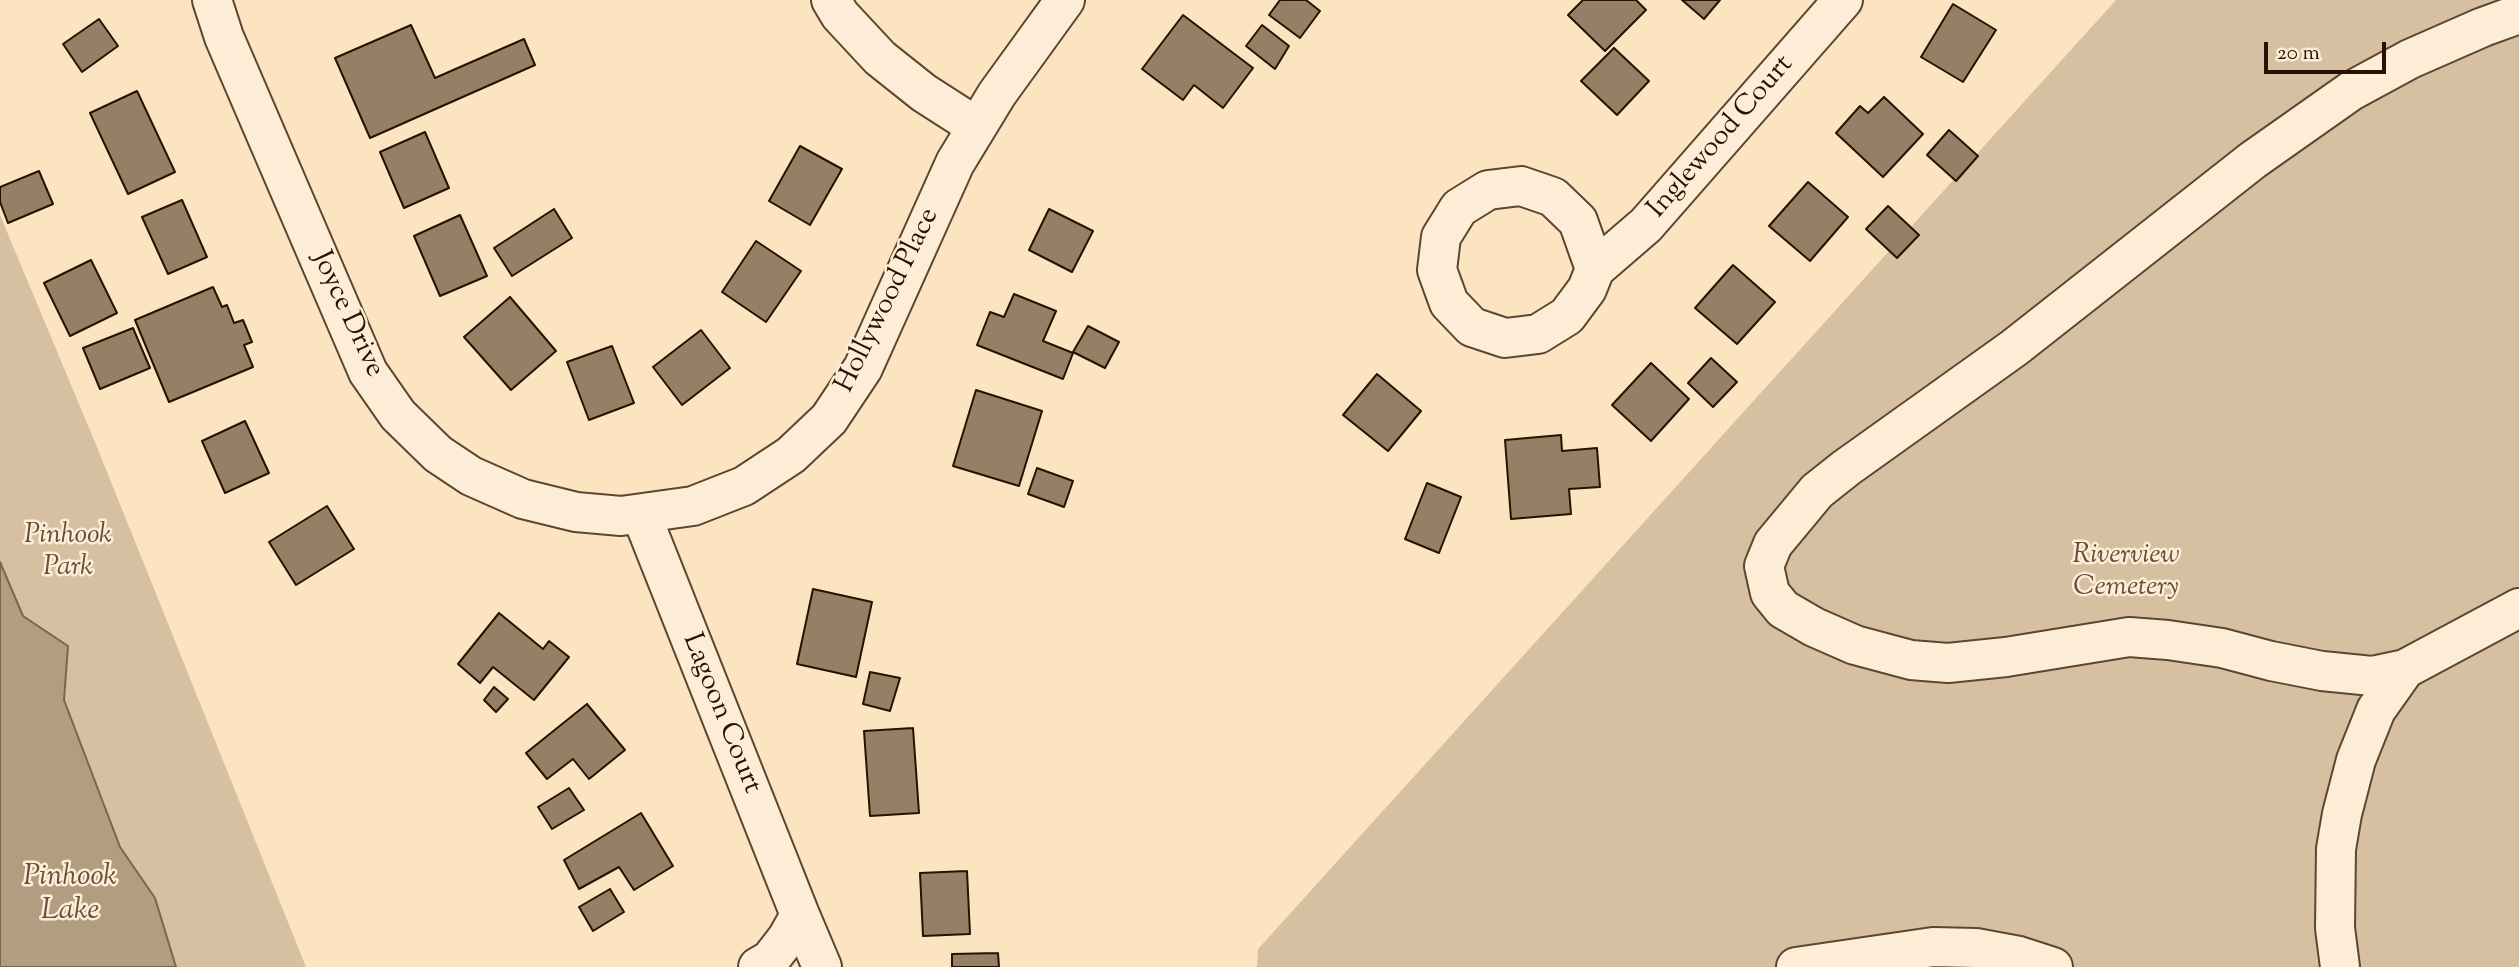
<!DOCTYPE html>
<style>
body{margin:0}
#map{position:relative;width:2519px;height:967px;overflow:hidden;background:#fce4c1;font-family:"Sorts Mill Goudy",serif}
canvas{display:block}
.scale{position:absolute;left:2264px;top:42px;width:122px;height:32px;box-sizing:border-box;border:4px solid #251202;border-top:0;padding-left:9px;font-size:21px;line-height:24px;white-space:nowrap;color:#251202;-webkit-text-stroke:5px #fdedd7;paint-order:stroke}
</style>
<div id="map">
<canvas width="2519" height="967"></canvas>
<div class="scale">20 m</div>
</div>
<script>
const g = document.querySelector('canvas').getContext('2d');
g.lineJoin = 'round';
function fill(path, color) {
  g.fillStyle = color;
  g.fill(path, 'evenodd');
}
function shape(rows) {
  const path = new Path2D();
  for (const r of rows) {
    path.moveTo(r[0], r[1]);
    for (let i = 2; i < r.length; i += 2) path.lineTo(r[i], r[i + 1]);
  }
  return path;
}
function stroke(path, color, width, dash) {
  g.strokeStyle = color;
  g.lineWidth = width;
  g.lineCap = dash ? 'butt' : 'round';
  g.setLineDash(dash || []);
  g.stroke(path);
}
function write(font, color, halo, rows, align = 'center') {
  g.font = font + ' "Sorts Mill Goudy",serif';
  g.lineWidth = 5;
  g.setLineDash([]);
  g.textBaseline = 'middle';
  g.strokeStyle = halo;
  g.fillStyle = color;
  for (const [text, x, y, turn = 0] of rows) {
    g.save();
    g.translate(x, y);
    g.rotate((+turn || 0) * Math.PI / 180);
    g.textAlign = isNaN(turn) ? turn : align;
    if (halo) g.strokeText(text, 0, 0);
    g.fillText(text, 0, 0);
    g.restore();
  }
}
fill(shape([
 [2116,0,2519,0,2519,967,1257,967,1258,949],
 [0,215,97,447,306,967,176,967,155,898,120,847,64,700,68,646,23,616,0,562]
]), '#d7c0a1');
const water = shape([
 [0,562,23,616,68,646,64,700,120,847,155,898,176,967,0,967,0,562]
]);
fill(water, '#b39d80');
stroke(water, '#7a654e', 2);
const building = shape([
 [1280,0,1306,0,1320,11,1300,38,1269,15,1280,0],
 [1583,0,1636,0,1646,10,1605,51,1568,15,1583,0],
 [1682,0,1720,0,1704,19,1682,0],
 [1953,4,1996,30,1963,82,1921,57,1953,4],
 [1183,15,1253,68,1223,108,1194,85,1183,100,1142,69,1183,15],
 [99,19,118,46,82,72,63,44,99,19],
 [411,25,435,78,524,39,535,65,370,138,335,58,411,25],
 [1262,25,1289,46,1275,69,1246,46,1262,25],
 [1614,48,1649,81,1617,115,1581,81,1614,48],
 [137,91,175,172,128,194,90,113,137,91],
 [1884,97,1923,134,1883,177,1836,133,1860,106,1868,113,1884,97],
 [1949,130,1978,156,1956,181,1927,155,1949,130],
 [425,132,449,188,404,208,380,152,425,132],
 [800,146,842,169,810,225,769,201,800,146],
 [39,171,53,204,8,223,0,202,0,187,39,171],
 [1808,182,1848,217,1810,261,1769,226,1808,182],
 [182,200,207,257,168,274,142,217,182,200],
 [1888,206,1919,235,1897,258,1866,229,1888,206],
 [554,209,572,238,512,276,494,248,554,209],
 [1049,209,1093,231,1072,272,1029,250,1049,209],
 [460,215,487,276,440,296,414,236,460,215],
 [756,241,801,271,766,322,722,292,756,241],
 [91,260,117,313,70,336,44,283,91,260],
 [1733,265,1775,302,1737,344,1695,308,1733,265],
 [213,287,222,307,227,305,234,323,243,320,252,342,244,345,253,367,169,402,135,320,213,287],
 [1014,294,1056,311,1043,341,1073,353,1063,379,977,345,990,312,1004,317,1014,294],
 [510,297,556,351,511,390,464,337,510,297],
 [1088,326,1119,342,1105,368,1073,352,1088,326],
 [133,328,150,368,100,389,83,348,133,328],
 [701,330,730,368,682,405,653,367,701,330],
 [612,346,634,403,589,420,567,362,612,346],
 [1711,358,1737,382,1713,407,1688,383,1711,358],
 [1651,363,1689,399,1651,441,1612,405,1651,363],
 [1377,374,1421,411,1388,451,1343,415,1377,374],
 [976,390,1042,411,1019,486,953,466,976,390],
 [245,421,269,473,225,493,202,441,245,421],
 [1561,435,1562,451,1597,448,1600,487,1569,489,1571,514,1511,519,1505,440,1561,435],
 [1037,468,1073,481,1064,507,1028,494,1037,468],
 [1427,483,1461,497,1439,553,1405,539,1427,483],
 [327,506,354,549,296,585,269,542,327,506],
 [813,589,872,602,856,677,797,664,813,589],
 [499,613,543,649,549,641,569,657,534,700,493,667,480,683,458,664,499,613],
 [870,672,900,678,890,711,863,704,870,672],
 [494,687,508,699,496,712,484,700,494,687],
 [587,704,625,750,589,779,573,759,547,779,526,753,587,704],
 [913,728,919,813,870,816,864,731,913,728],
 [569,788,584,810,552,829,538,807,569,788],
 [641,813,673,866,634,890,619,867,579,889,564,860,641,813],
 [967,871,970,934,923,936,920,873,967,871],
 [610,889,624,912,593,931,579,907,610,889],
 [998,953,999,967,952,967,952,954,998,953]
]);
fill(building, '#957f65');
stroke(building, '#251202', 2);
const minor = shape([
 [212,0,224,37,368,372,398,415,438,454,471,476,523,499,576,512,621,516,693,506,744,486,791,455,829,419,863,368,955,163,997,94,1065,0],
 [831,0,840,15,880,58,924,93,977,127],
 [2519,14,2483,27,2410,59,2351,91,2253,160,2014,348,1846,468,1817,491,1773,544,1764,566,1770,593,1783,609,1814,627,1855,645,1911,660,1948,663,2006,657,2129,637,2168,640,2222,648,2271,661,2322,671,2372,676,2405,669,2519,608],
 [1595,269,1578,221,1553,197,1521,186,1488,190,1459,208,1441,237,1437,270,1449,303,1472,327,1505,338,1538,334,1567,316,1587,289,1595,269,1646,225,1843,0],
 [641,514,800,915],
 [758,967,770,960,787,938,800,915,822,967],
 [1796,967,1933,947,1976,948,2019,956,2053,967],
 [2340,967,2335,928,2336,849,2342,814,2356,760,2376,710,2405,669]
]);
stroke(minor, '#5b4632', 42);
stroke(minor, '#fdedd7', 38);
write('28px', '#251202', '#fdedd7', [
 ["Inglewood Court",1722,138,-49],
 ["Hollywood Place",889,301,-64],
 ["Joyce Drive",346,315,65],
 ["Lagoon Court",720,714,68]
]);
write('italic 28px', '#634f3a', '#fdedd7', [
 ["Pinhook",68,537],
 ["Park",68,569],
 ["Riverview",2126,557],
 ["Cemetery",2126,589]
]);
write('italic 30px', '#65513b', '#fdedd7', [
 ["Pinhook",70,879],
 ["Lake",70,913]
]);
</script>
